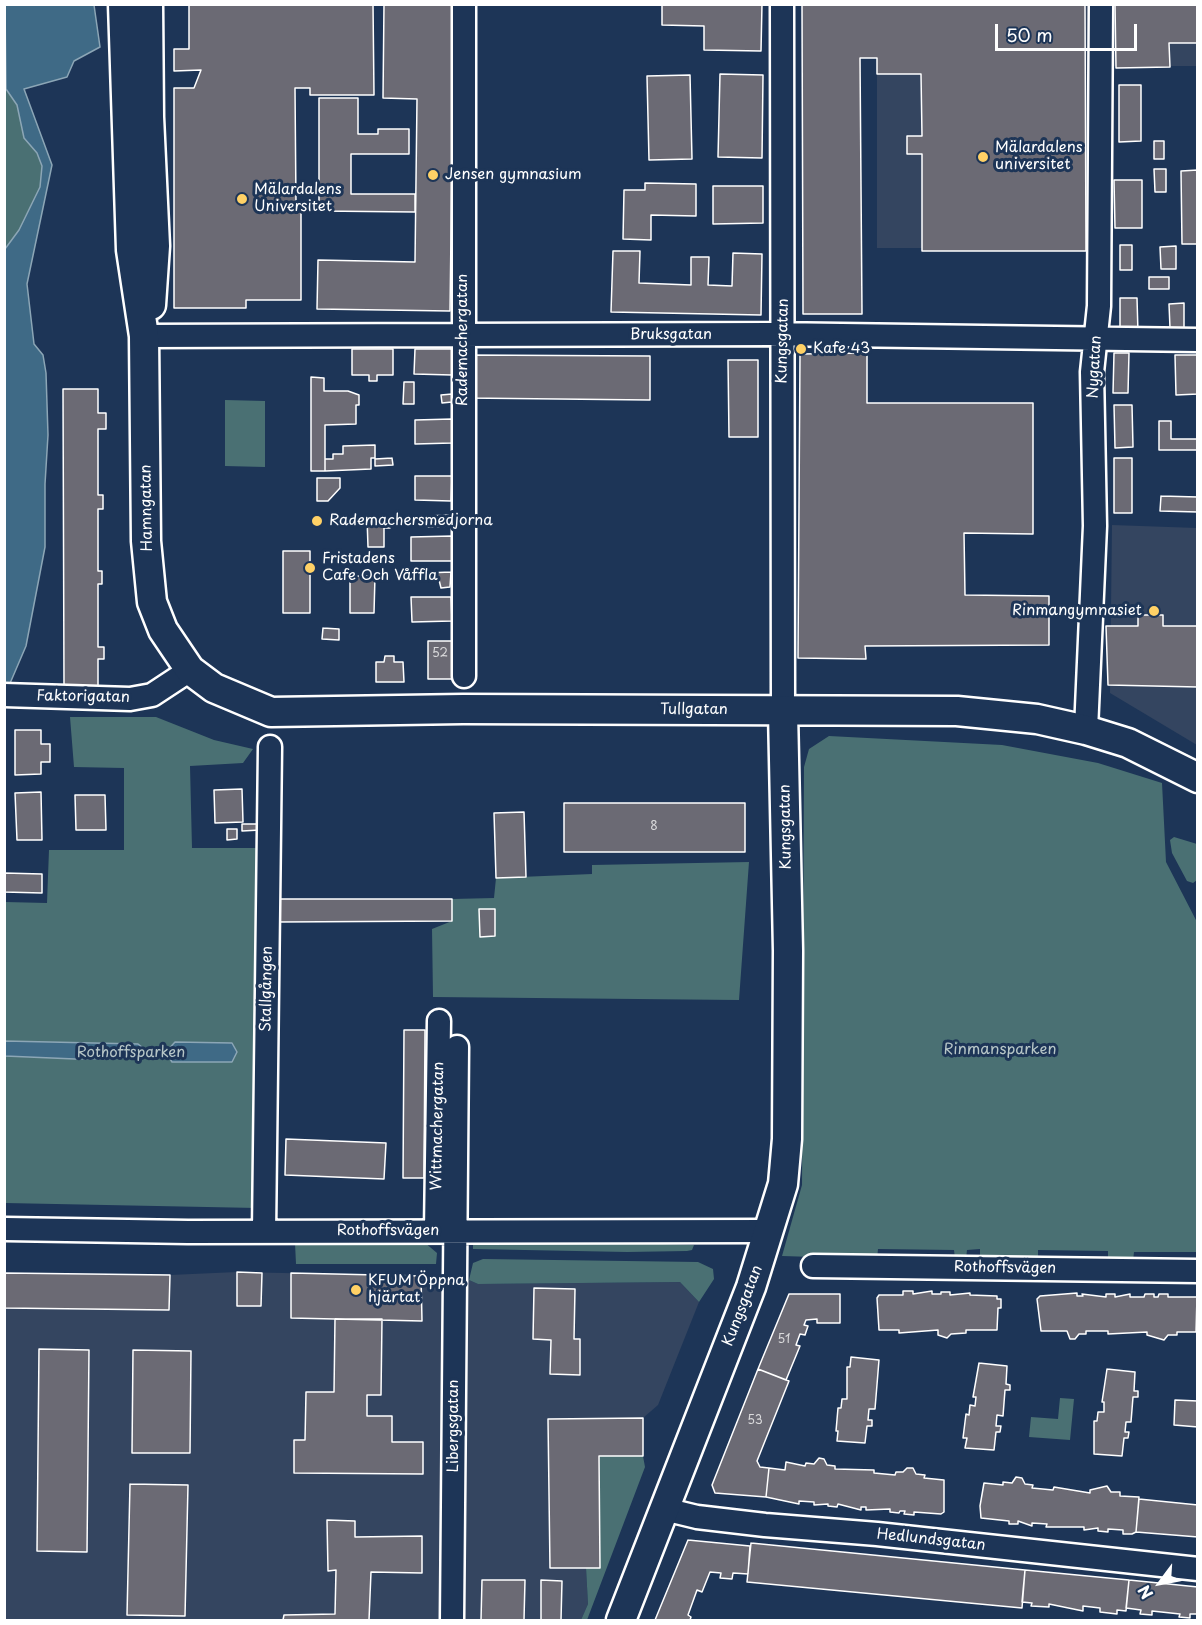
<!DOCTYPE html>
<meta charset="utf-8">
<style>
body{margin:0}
#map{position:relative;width:1202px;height:1625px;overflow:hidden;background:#1d3557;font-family:"Playpen Sans",sans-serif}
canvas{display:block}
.frame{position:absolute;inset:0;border:6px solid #fff;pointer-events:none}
.north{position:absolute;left:1130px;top:1553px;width:60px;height:60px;-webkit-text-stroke:4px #1d3557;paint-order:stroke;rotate:238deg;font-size:16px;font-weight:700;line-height:24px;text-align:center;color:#fff}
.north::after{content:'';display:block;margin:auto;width:21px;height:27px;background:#fff;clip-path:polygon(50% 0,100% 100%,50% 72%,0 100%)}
.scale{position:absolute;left:995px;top:24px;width:142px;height:27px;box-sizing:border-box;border:3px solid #fff;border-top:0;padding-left:8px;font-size:18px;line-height:21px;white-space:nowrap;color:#fff;-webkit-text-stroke:4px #1d3557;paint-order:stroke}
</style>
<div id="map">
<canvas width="1202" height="1625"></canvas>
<div class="frame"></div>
<div class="north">N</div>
<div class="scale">50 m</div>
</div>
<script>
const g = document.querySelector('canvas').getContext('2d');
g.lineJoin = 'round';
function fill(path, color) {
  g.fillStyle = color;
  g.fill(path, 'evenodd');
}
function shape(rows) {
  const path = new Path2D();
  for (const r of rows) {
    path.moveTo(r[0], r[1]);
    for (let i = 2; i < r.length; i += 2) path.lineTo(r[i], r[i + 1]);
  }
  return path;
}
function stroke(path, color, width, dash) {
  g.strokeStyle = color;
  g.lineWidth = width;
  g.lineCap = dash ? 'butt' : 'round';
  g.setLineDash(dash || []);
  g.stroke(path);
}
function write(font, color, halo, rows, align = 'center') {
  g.font = font + ' "Playpen Sans",sans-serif';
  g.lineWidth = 6;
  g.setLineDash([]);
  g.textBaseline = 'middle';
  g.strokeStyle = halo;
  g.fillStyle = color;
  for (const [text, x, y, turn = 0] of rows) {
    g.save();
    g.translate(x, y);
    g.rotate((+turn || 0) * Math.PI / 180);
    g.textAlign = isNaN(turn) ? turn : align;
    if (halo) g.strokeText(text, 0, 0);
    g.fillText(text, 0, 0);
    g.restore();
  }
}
fill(shape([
 [877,5,1197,5,1197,66,1090,66,1090,248,877,248],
 [1112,525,1197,528,1197,745,1110,693],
 [237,1272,421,1276,469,1280,478,1284,680,1282,699,1302,658,1405,643,1418,643,1456,599,1457,600,1568,586,1569,588,1604,581,1620,5,1620,5,1273,170,1275]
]), '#344560');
fill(shape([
 [13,4,14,88,48,169,34,217,5,260,4,5],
 [225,400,265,401,265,467,225,466],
 [70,717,156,717,214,740,253,749,243,763,190,766,192,848,259,848,257,1208,5,1203,5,902,47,903,49,850,124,850,124,768,74,767],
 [829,736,1002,745,1098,763,1162,783,1166,862,1197,922,1197,1252,1134,1252,1133,1261,1108,1260,1108,1251,1038,1250,1038,1260,980,1259,980,1249,967,1250,966,1259,955,1259,954,1250,878,1249,877,1259,782,1256,802,1185,804,767,809,749],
 [1174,837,1197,844,1197,880,1193,883,1187,881,1172,853,1170,840],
 [749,862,739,1000,433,997,432,929,452,921,452,899,494,898,496,878,592,874,592,865],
 [424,1242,437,1253,436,1264,296,1264,295,1243],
 [473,1242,604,1242,694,1245,692,1250,687,1251,627,1252,473,1249],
 [483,1259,698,1262,713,1269,714,1279,699,1302,680,1282,478,1284,469,1280,473,1263],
 [1060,1398,1074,1399,1070,1440,1029,1437,1031,1417,1058,1419],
 [599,1456,643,1456,645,1467,587,1620,581,1620,588,1604,586,1568,600,1568]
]), '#4a7073');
const water = shape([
 [5,5,94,5,100,47,74,61,67,77,24,89,52,165,27,284,34,344,43,355,46,373,48,435,45,484,45,547,26,646,5,695,5,249,19,230,40,187,42,166,37,153,24,138,17,105,6,89,5,5],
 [5,1041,138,1044,147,1051,140,1058,75,1059,5,1056,5,1041],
 [175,1042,232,1043,237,1052,232,1062,172,1062,166,1052,175,1042]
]);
fill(water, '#3f6a86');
stroke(water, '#8ca6b6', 1.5);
stroke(shape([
 [147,1051,166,1052]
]), '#8ca6b6', 6);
const building = shape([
 [189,4,373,4,374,95,310,95,310,88,295,88,296,205,301,205,301,300,246,300,246,308,174,308,174,88,194,88,201,70,174,71,174,49,189,49,189,4],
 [384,4,454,4,450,311,317,309,318,260,415,262,417,99,383,98,384,4],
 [662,4,762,4,761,51,704,50,704,26,662,25,662,4],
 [802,4,1085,4,1086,251,922,251,922,154,907,154,907,136,922,136,921,74,877,74,877,58,860,58,862,314,803,314,802,4],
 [1115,4,1198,4,1198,43,1169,43,1170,67,1116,68,1115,4],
 [720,74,763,75,762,158,718,157,720,74],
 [690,75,692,159,649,160,647,76,690,75],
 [1119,85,1141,85,1141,141,1119,142,1119,85],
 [319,98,358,98,358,134,378,134,378,129,409,129,409,154,351,154,351,194,415,194,415,212,319,211,319,98],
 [1154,141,1164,141,1164,159,1154,159,1154,141],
 [1154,169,1166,169,1166,192,1155,192,1154,169],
 [1198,170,1198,244,1182,244,1181,171,1198,170],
 [1114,180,1142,180,1142,228,1115,228,1114,180],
 [645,183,696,184,696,216,651,215,651,240,623,239,624,190,645,190,645,183],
 [713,186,763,186,763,223,713,224,713,186],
 [1120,245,1132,245,1132,270,1120,270,1120,245],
 [1176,246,1176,269,1161,269,1160,247,1176,246],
 [613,251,640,251,639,283,691,285,691,257,709,257,708,285,732,286,733,253,762,254,761,315,611,312,613,251],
 [1149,277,1169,277,1169,289,1149,289,1149,277],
 [1120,298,1137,298,1138,333,1120,333,1120,298],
 [1184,303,1184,328,1170,328,1169,304,1184,303],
 [352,349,393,349,393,375,377,375,377,381,369,381,369,375,352,375,352,349],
 [415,349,452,349,452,375,414,374,415,349],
 [867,353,867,403,1033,403,1033,534,964,533,965,595,1049,596,1049,645,865,646,866,659,798,658,800,354,867,353],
 [1114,353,1129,353,1128,393,1113,393,1114,353],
 [466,355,650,356,650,400,466,398,466,355],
 [1175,355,1198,355,1198,394,1176,395,1175,355],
 [728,360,758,360,758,437,729,437,728,360],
 [311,377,324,378,324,391,348,391,359,395,359,405,356,405,356,424,325,425,325,471,311,471,311,377],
 [404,382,414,382,414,404,403,404,404,382],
 [63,389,98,389,98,413,106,413,106,429,98,429,98,495,103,495,103,509,98,509,98,571,102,571,102,584,98,584,98,647,104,647,104,659,98,659,98,686,64,686,63,389],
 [452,394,452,402,442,403,441,395,452,394],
 [1114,405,1132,405,1133,447,1115,448,1114,405],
 [452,419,452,443,415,444,415,420,452,419],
 [1159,421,1171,421,1171,439,1198,439,1198,450,1159,450,1159,421],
 [375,445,375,458,371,458,371,469,325,471,325,459,333,459,333,454,343,454,343,446,375,445],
 [392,458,393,465,375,466,375,459,392,458],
 [1114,458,1132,458,1132,513,1114,513,1114,458],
 [415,476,452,476,451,501,415,500,415,476],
 [317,478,340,478,340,488,328,501,317,501,317,478],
 [1161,496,1198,497,1198,512,1160,511,1161,496],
 [452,515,452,526,426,527,426,516,452,515],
 [383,517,383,520,390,520,390,528,384,528,384,547,368,547,367,518,383,517],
 [452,536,452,561,411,561,411,537,452,536],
 [283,551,310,551,310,613,283,613,283,551],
 [451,572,450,587,441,588,439,580,427,580,426,573,451,572],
 [350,576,375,576,374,613,350,613,350,576],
 [411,597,451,597,452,621,412,622,411,597],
 [1138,615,1163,615,1163,626,1198,626,1198,687,1108,685,1106,626,1138,626,1138,615],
 [323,628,339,629,339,640,322,639,323,628],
 [428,641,452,641,452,679,428,679,428,641],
 [385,656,394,656,394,662,403,662,404,682,376,682,376,662,384,662,385,656],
 [15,730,41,730,41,744,50,744,50,762,41,762,41,774,15,775,15,730],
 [242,789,243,822,215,823,214,790,242,789],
 [41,792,42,840,17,840,15,793,41,792],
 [75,795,105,795,106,830,76,830,75,795],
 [564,803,745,803,745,852,564,852,564,803],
 [524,812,526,877,496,878,494,813,524,812],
 [242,824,260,824,260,830,242,831,242,824],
 [227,829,237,829,237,839,227,840,227,829],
 [4,873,42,874,42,893,4,892,4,873],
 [278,899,452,899,452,921,278,922,278,899],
 [479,909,495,909,495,936,480,937,479,909],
 [404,1030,425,1030,424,1178,403,1178,404,1030],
 [286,1139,386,1143,384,1179,285,1175,286,1139],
 [237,1272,262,1273,261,1306,237,1306,237,1272],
 [4,1273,170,1275,169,1310,4,1308,4,1273],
 [291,1273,421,1276,422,1321,291,1318,291,1273],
 [534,1288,575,1289,574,1339,580,1339,580,1375,550,1374,551,1340,533,1339,534,1288],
 [903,1291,913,1291,913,1294,932,1291,932,1294,941,1294,941,1292,950,1292,950,1295,970,1293,970,1295,997,1296,997,1299,1001,1299,1001,1308,998,1308,997,1330,966,1330,966,1333,951,1334,947,1338,938,1335,938,1330,899,1333,899,1330,879,1330,877,1298,879,1295,903,1295,903,1291],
 [1077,1293,1077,1296,1083,1296,1082,1294,1106,1297,1106,1294,1115,1294,1115,1297,1130,1294,1130,1297,1144,1297,1145,1294,1154,1294,1154,1297,1158,1297,1159,1294,1168,1294,1168,1297,1197,1297,1196,1332,1177,1332,1177,1335,1168,1335,1164,1340,1147,1335,1147,1332,1108,1334,1108,1331,1086,1331,1086,1334,1079,1334,1075,1339,1070,1339,1067,1331,1041,1331,1037,1299,1040,1296,1077,1293],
 [789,1294,840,1294,840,1323,817,1323,817,1319,806,1320,804,1325,808,1326,805,1335,800,1334,796,1345,800,1346,786,1380,758,1369,789,1294],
 [335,1319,382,1319,381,1395,367,1395,367,1416,392,1416,392,1442,423,1442,423,1474,294,1473,294,1440,305,1440,306,1392,334,1392,335,1319],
 [39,1349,89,1350,87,1552,37,1551,39,1349],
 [133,1350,191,1351,190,1453,132,1453,133,1350],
 [851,1357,879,1360,875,1409,869,1409,868,1420,872,1420,872,1426,867,1426,865,1443,837,1441,838,1431,836,1431,838,1408,841,1408,842,1399,847,1399,847,1367,850,1367,851,1357],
 [979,1363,1007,1366,1006,1384,1010,1385,1010,1390,1005,1390,1003,1416,997,1415,996,1426,1001,1426,1000,1432,996,1432,994,1450,965,1448,967,1438,963,1438,966,1414,969,1415,970,1405,975,1406,976,1397,973,1397,979,1363],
 [758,1369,789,1381,757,1461,760,1467,769,1468,766,1497,715,1493,712,1485,758,1369],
 [1107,1369,1135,1372,1134,1391,1138,1391,1138,1397,1133,1397,1131,1422,1126,1422,1125,1432,1129,1432,1128,1438,1124,1438,1122,1456,1094,1454,1094,1421,1097,1421,1098,1412,1104,1412,1104,1402,1102,1402,1107,1369],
 [1175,1400,1198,1401,1198,1427,1174,1425,1175,1400],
 [643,1418,643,1456,599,1456,600,1568,550,1568,548,1419,643,1418],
 [819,1458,824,1459,827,1465,835,1466,835,1469,874,1470,874,1473,895,1475,896,1472,903,1472,907,1468,913,1468,916,1474,925,1475,924,1478,944,1480,944,1512,941,1514,914,1512,914,1515,904,1514,905,1511,900,1511,899,1513,890,1512,890,1509,866,1510,866,1507,861,1507,861,1510,838,1504,837,1507,828,1506,828,1504,814,1505,814,1502,799,1501,799,1504,766,1497,769,1468,785,1470,786,1462,805,1466,806,1463,814,1464,819,1458],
 [1016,1477,1022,1478,1025,1484,1033,1485,1032,1488,1053,1490,1054,1487,1090,1493,1090,1490,1107,1486,1111,1492,1120,1492,1120,1496,1139,1497,1136,1532,1132,1534,1123,1534,1123,1530,1108,1529,1108,1532,1098,1531,1098,1528,1084,1530,1084,1527,1046,1527,1047,1524,1032,1523,1032,1526,1018,1521,1018,1524,1009,1524,1009,1521,981,1518,980,1506,984,1483,1003,1485,1003,1482,1012,1483,1016,1477],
 [130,1484,188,1485,185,1616,127,1615,130,1484],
 [1139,1499,1198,1505,1198,1537,1136,1532,1139,1499],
 [327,1520,355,1521,355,1537,422,1536,422,1573,371,1572,369,1620,283,1620,284,1615,335,1614,336,1570,328,1571,327,1520],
 [688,1540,750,1546,748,1574,733,1573,732,1579,720,1578,721,1573,710,1572,702,1592,697,1590,688,1615,691,1617,690,1620,655,1620,688,1540],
 [751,1543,1025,1570,1022,1608,747,1582,751,1543],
 [1025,1570,1129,1580,1126,1611,1117,1610,1117,1614,1100,1612,1100,1608,1083,1606,1083,1611,1049,1604,1049,1607,1031,1606,1032,1603,1022,1602,1025,1570],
 [482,1580,525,1580,524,1620,481,1620,482,1580],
 [541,1580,562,1581,561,1620,541,1620,541,1580],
 [1129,1580,1198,1587,1198,1614,1190,1614,1190,1618,1179,1617,1180,1614,1152,1611,1152,1615,1140,1614,1141,1610,1126,1608,1129,1580]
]);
fill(building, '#6b6a74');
stroke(building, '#fff', 1.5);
const minor = shape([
 [782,4,783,711],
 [144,336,770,334,1198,340],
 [464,676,464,4],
 [4,695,130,699,152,695,190,670],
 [1086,730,1095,526,1092,372,1099,306,1101,4],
 [6,1229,188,1232,770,1231],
 [264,1231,270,747],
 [436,1231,439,1021],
 [813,1266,1198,1271],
 [664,1509,697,1517,765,1525,877,1534,1198,1569],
 [452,1620,457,1047]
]);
const tertiary = shape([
 [123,4,131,250,144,336,146,541,152,602,163,630,190,670,214,688,271,712,463,709,957,711,1037,719,1086,730,1128,743,1198,778],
 [148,4,149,117,155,246,151,305],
 [621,1620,751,1287,783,1184,787,1139,788,951,783,711]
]);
stroke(minor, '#fff', 27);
stroke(tertiary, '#fff', 33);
stroke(minor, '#1d3557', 22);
stroke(tertiary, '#1d3557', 28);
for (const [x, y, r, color] of [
 [983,157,6,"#ffd166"],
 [433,175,6,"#ffd166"],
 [242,199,6,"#ffd166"],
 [801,349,6,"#ffd166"],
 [317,521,6,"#ffd166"],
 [310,568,6,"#ffd166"],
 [1154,611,6,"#ffd166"],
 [356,1290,6,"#ffd166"]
]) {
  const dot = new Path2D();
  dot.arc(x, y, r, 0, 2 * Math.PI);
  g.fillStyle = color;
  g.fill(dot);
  stroke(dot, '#1d3557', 2);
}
write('12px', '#dadadc', null, [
 ["52",440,654],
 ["8",654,827],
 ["51",784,1340],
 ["53",755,1421]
]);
write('15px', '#fff', '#1d3557', [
 ["Mälardalens",995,148],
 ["universitet",995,165],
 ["Jensen gymnasium",445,175],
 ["Mälardalens",254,190],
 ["Universitet",254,207],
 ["Kafe 43",813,349],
 ["Rademachersmedjorna",329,521],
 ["Fristadens",322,559],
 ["Cafe Och Våffla",322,576],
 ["Rinmangymnasiet",1142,611,"right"],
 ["KFUM Öppna",368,1281],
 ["hjärtat",368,1298]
], 'left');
write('15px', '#fff', '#1d3557', [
 ["Bruksgatan",671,335],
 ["Rademachergatan",463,340,-90],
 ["Kungsgatan",783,341,-89],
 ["Nygatan",1095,367,-87],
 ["Hamngatan",147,508,-91],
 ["Faktorigatan",83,697,1],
 ["Tullgatan",694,710],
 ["Kungsgatan",786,827,-91],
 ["Stallgången",267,989,-89],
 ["Wittmachergatan",438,1126,-89],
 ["Rothoffsvägen",388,1231],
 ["Rothoffsvägen",1005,1268,1],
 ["Kungsgatan",743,1306,-69],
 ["Libergsgatan",454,1426,-90],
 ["Hedlundsgatan",931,1540,6]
]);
write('15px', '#b7c6c7', '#1d3557', [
 ["Rinmansparken",1000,1050],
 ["Rothoffsparken",131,1053]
]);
</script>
